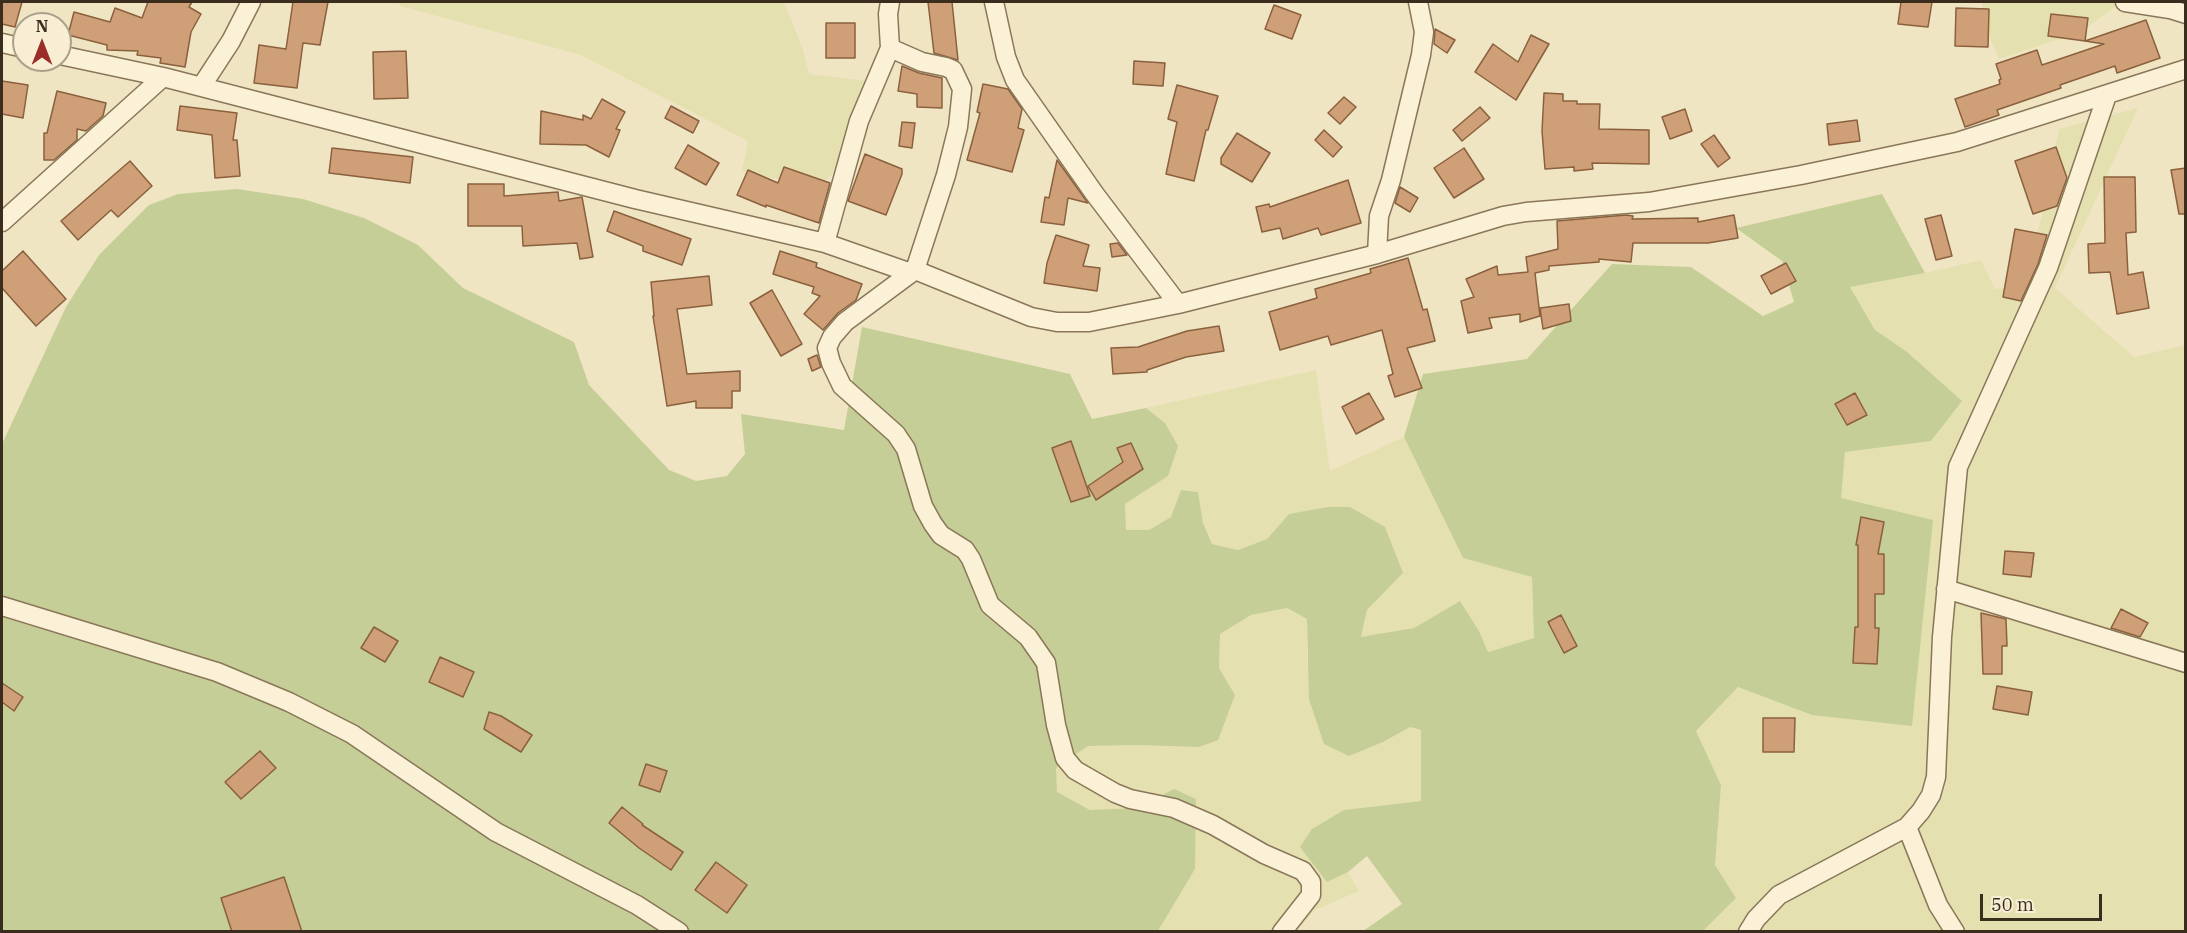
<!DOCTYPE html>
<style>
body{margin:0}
#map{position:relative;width:2187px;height:933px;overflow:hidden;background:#f0e5c3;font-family:"IBM Plex Serif",serif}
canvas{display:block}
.frame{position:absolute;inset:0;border:3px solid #3a2d1e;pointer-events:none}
.north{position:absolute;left:12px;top:12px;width:60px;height:60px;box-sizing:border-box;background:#f7eed3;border:2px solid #aba18b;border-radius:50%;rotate:0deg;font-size:16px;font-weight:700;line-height:24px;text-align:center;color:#3a2d1e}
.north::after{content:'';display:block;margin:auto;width:21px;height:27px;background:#9b2c27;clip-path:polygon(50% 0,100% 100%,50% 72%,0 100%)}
.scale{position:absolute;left:1980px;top:894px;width:122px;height:27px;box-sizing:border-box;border:3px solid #3a2d1e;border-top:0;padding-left:8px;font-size:18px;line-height:21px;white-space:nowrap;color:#3a2d1e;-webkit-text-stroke:4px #f7eed3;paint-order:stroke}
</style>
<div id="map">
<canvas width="2187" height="933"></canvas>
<div class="frame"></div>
<div class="north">N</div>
<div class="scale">50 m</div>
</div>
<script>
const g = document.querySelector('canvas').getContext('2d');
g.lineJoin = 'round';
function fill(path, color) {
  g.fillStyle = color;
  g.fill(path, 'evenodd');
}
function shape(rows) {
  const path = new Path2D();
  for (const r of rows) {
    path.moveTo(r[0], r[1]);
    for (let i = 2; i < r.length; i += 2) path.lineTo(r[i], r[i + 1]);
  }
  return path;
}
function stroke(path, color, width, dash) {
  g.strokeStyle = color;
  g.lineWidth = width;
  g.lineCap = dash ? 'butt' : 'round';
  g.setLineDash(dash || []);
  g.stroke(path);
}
fill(shape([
 [398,2,784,2,803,49,809,74,876,82,841,166,817,188,742,171,748,141,581,55,400,6],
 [1983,2,2121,2,2081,32,1999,59,1981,18],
 [2138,108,2055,288,2134,357,2185,345,2185,931,1703,931,1736,898,1715,865,1721,785,1696,731,1738,687,1812,715,1845,452,1931,441,1961,401,1906,351,1875,330,1850,287,1925,273,1981,260,1995,289,2018,286,2039,228,2059,129],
 [1316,370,1330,471,1404,437,1463,558,1532,577,1534,638,1487,652,1479,631,1460,601,1414,628,1361,638,1367,610,1403,573,1289,514,1267,539,1238,550,1212,544,1203,523,1198,492,1181,490,1171,517,1149,530,1126,530,1125,504,1168,476,1165,423,1146,408],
 [1287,608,1307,619,1307,660,1349,756,1383,742,1410,727,1421,730,1421,801,1344,810,1327,882,1348,872,1359,891,1315,910,1297,931,1158,931,1195,869,1138,808,1090,810,1056,792,1056,768,1088,746,1141,745,1235,695,1219,668,1220,634,1251,615]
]), '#e5e0b0');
fill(shape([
 [237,189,303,199,364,218,418,245,463,288,574,342,589,385,669,470,696,481,727,476,745,454,741,414,844,430,862,327,1070,374,1092,419,1146,408,1165,423,1178,446,1168,476,1125,504,1126,530,1149,530,1171,517,1181,490,1198,492,1203,523,1212,544,1238,550,1267,539,1289,514,1328,507,1350,507,1385,527,1403,573,1367,610,1361,637,1414,628,1460,601,1479,631,1488,652,1534,638,1532,577,1463,558,1404,437,1423,374,1527,359,1612,264,1691,267,1763,316,1794,302,1782,261,1736,228,1882,194,1925,273,1850,287,1875,330,1906,351,1962,401,1931,441,1845,452,1841,498,1933,520,1912,726,1812,715,1738,687,1696,731,1721,785,1715,865,1736,898,1703,931,1363,931,1402,904,1367,856,1348,872,1327,882,1300,847,1312,829,1344,810,1421,801,1421,730,1410,727,1383,742,1349,756,1324,744,1309,699,1307,619,1287,608,1251,615,1220,634,1219,668,1235,695,1218,740,1199,747,1141,745,1088,746,1056,768,1057,792,1090,810,1138,808,1174,789,1196,799,1195,869,1158,931,2,932,2,444,66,307,99,255,149,205,178,194]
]), '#c5ce96');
const building = shape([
 [2,2,22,2,15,27,2,24,2,2],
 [148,2,192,2,189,7,201,14,191,32,185,67,160,63,161,58,137,55,138,51,107,50,107,45,68,35,74,12,110,22,115,8,142,18,148,2],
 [293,2,328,2,320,45,303,43,297,88,254,83,259,45,286,49,293,2],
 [928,2,952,2,958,60,934,53,928,2],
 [1901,2,1932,2,1928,27,1898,24,1901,2],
 [1274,5,1301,15,1292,39,1265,29,1274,5],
 [1956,8,1989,9,1988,47,1955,46,1956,8],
 [2051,14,2088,18,2085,41,2048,36,2051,14],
 [2146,20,2160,58,2117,73,2115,66,2060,85,2061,88,1997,110,1999,115,1965,127,1955,99,2000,84,1999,80,2001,79,1996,64,2037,50,2042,65,2104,44,2085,41,2146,20],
 [826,23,855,23,855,58,826,58,826,23],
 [1435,29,1455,40,1447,53,1434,44,1435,29],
 [1531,35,1549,44,1516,100,1475,72,1493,44,1518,62,1531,35],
 [406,51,408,98,374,99,373,52,406,51],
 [1134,61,1165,63,1163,86,1133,84,1134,61],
 [902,66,919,73,942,78,942,108,917,107,917,94,898,91,902,66],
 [2,81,28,85,23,118,2,114,2,81],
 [983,84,1008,89,1022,109,1018,128,1024,130,1012,172,967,160,980,113,977,112,983,84],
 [1177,85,1218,96,1208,130,1206,130,1194,181,1166,174,1177,122,1168,119,1177,85],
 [57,91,106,103,103,116,86,131,77,129,77,140,54,160,44,160,44,133,47,133,57,91],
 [1544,93,1563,94,1563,101,1577,101,1577,104,1600,104,1599,129,1649,130,1649,164,1592,163,1593,169,1574,171,1574,167,1545,169,1542,131,1544,93],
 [1344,97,1356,107,1340,124,1328,113,1344,97],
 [602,99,625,112,616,129,620,130,609,157,586,145,540,144,541,111,583,120,583,115,591,119,602,99],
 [180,106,237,113,233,140,237,140,240,176,215,178,212,135,177,130,180,106],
 [671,106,699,121,693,133,665,118,671,106],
 [1480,107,1490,118,1462,141,1453,130,1480,107],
 [1685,109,1692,131,1670,139,1662,117,1685,109],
 [1857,120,1860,141,1829,145,1827,124,1857,120],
 [902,122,915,123,912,148,899,146,902,122],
 [1324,130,1342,147,1333,157,1315,140,1324,130],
 [1237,133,1270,153,1252,182,1221,164,1221,158,1237,133],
 [1714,135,1730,158,1718,167,1701,144,1714,135],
 [688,145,719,163,706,185,675,168,688,145],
 [2056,147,2067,178,2057,206,2033,214,2015,161,2056,147],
 [332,148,413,157,410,183,329,173,332,148],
 [1464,148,1484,179,1454,198,1434,168,1464,148],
 [865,154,902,169,902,174,886,215,848,201,865,154],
 [1057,160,1088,203,1068,198,1064,225,1041,222,1045,197,1049,198,1057,160],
 [130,161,152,186,118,217,111,210,78,240,61,221,130,161],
 [784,167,830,183,819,223,766,205,766,207,737,195,748,170,778,183,784,167],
 [2186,168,2186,214,2179,214,2171,170,2186,168],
 [2104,177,2135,177,2136,232,2126,233,2128,275,2143,272,2149,308,2117,314,2110,272,2089,273,2088,244,2105,243,2104,177],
 [1348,180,1361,223,1321,235,1318,228,1283,239,1280,228,1262,232,1256,207,1269,204,1270,207,1348,180],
 [468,184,504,184,504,196,558,192,559,201,582,197,593,257,580,259,577,243,523,246,522,226,468,226,468,184],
 [1400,187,1418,198,1410,212,1395,203,1400,187],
 [614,211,691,239,682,265,643,251,643,246,607,231,614,211],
 [1626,215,1633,216,1632,219,1698,218,1698,222,1734,215,1738,238,1708,243,1633,243,1631,262,1599,259,1599,262,1549,266,1549,270,1535,273,1540,316,1520,322,1520,314,1489,318,1492,328,1468,333,1461,301,1474,297,1466,279,1497,266,1498,275,1528,272,1526,257,1558,249,1557,221,1626,215],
 [1941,215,1952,256,1936,260,1925,219,1941,215],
 [2015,229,2047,235,2038,264,2021,301,2003,297,2015,229],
 [1056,235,1089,245,1083,266,1100,268,1097,291,1044,283,1047,263,1056,235],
 [1118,243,1127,255,1112,257,1110,244,1118,243],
 [23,251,66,299,36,326,2,288,2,271,23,251],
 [780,251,817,263,816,267,862,284,856,300,838,313,823,330,804,314,820,296,812,293,814,287,773,274,780,251],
 [1408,258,1423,310,1427,309,1435,341,1407,348,1422,388,1395,397,1388,376,1393,374,1382,330,1331,345,1328,336,1280,350,1269,312,1317,298,1315,289,1371,273,1370,269,1408,258],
 [1786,263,1796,281,1771,294,1761,276,1786,263],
 [709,276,712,305,677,309,687,374,740,371,740,391,732,391,732,408,696,408,696,401,667,406,653,316,654,316,651,282,709,276],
 [772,290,802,344,781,356,750,303,772,290],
 [1569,304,1571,321,1543,329,1540,308,1569,304],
 [1219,326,1224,351,1186,357,1147,370,1147,372,1113,374,1111,348,1138,347,1187,331,1219,326],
 [817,355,821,367,812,371,808,359,817,355],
 [1369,393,1384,419,1356,434,1342,407,1369,393],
 [1855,393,1867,415,1847,425,1835,404,1855,393],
 [1071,441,1090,496,1071,502,1052,448,1071,441],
 [1131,443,1143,469,1096,500,1088,486,1123,462,1117,448,1131,443],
 [1861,517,1884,522,1878,554,1884,554,1884,594,1875,594,1875,628,1879,628,1877,664,1853,663,1855,627,1858,627,1858,545,1856,545,1861,517],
 [2005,551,2034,553,2031,577,2003,574,2005,551],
 [2121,609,2148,623,2140,637,2111,628,2121,609],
 [1981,613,2006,619,2007,646,2002,646,2002,674,1983,674,1981,613],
 [1561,615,1577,646,1564,653,1548,622,1561,615],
 [374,627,398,641,385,662,361,648,374,627],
 [440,657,474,672,463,697,429,682,440,657],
 [2,683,23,697,14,711,2,702,2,683],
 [1997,686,2032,692,2028,715,1993,709,1997,686],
 [489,712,501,716,532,735,521,752,484,729,489,712],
 [1763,718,1795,718,1794,752,1763,752,1763,718],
 [260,751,276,768,241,799,225,782,260,751],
 [646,764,667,771,660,792,639,785,646,764],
 [622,807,643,824,642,825,683,852,671,870,639,848,609,823,622,807],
 [716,862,747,885,727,913,695,890,716,862],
 [284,877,302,932,232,932,221,898,284,877]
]);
fill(building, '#cfa077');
stroke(building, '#8a603e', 1.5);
const minor = shape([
 [994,2,1006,57,1015,80,1094,193,1178,304],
 [2125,2,2170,9,2186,14],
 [2,43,24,48],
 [890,48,922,62,946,67,953,70,962,89,958,127,946,175,915,270],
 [60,55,163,77,635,199,825,243,911,273,915,270,1031,317,1057,322,1089,322,1178,304,1377,254,1503,216,1526,212,1649,202,1801,175,1957,142,2186,69],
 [201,87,231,41,251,2],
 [2,222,163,77],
 [825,243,859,121,890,48,888,14,890,2],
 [1377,254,1379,216,1391,180,1421,55,1424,32,1418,2],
 [911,273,845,322,832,337,827,348,831,363,842,386,896,434,906,449,923,506,933,524,941,535,965,550,971,559,990,605,1028,637,1046,663,1056,725,1065,758,1075,770,1115,793,1130,799,1174,808,1213,825,1264,854,1303,871,1311,882,1311,895,1282,932],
 [1946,589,2186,663],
 [2,606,217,672,289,702,352,734,496,832,637,905,679,932],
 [1907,827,1938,905,1955,932],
 [1748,932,1756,919,1779,895,1907,827,1921,811,1931,795,1936,777,1942,637,1958,467,2048,268,2107,95]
]);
stroke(minor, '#8a7659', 21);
stroke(minor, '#faf1d6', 18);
</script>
